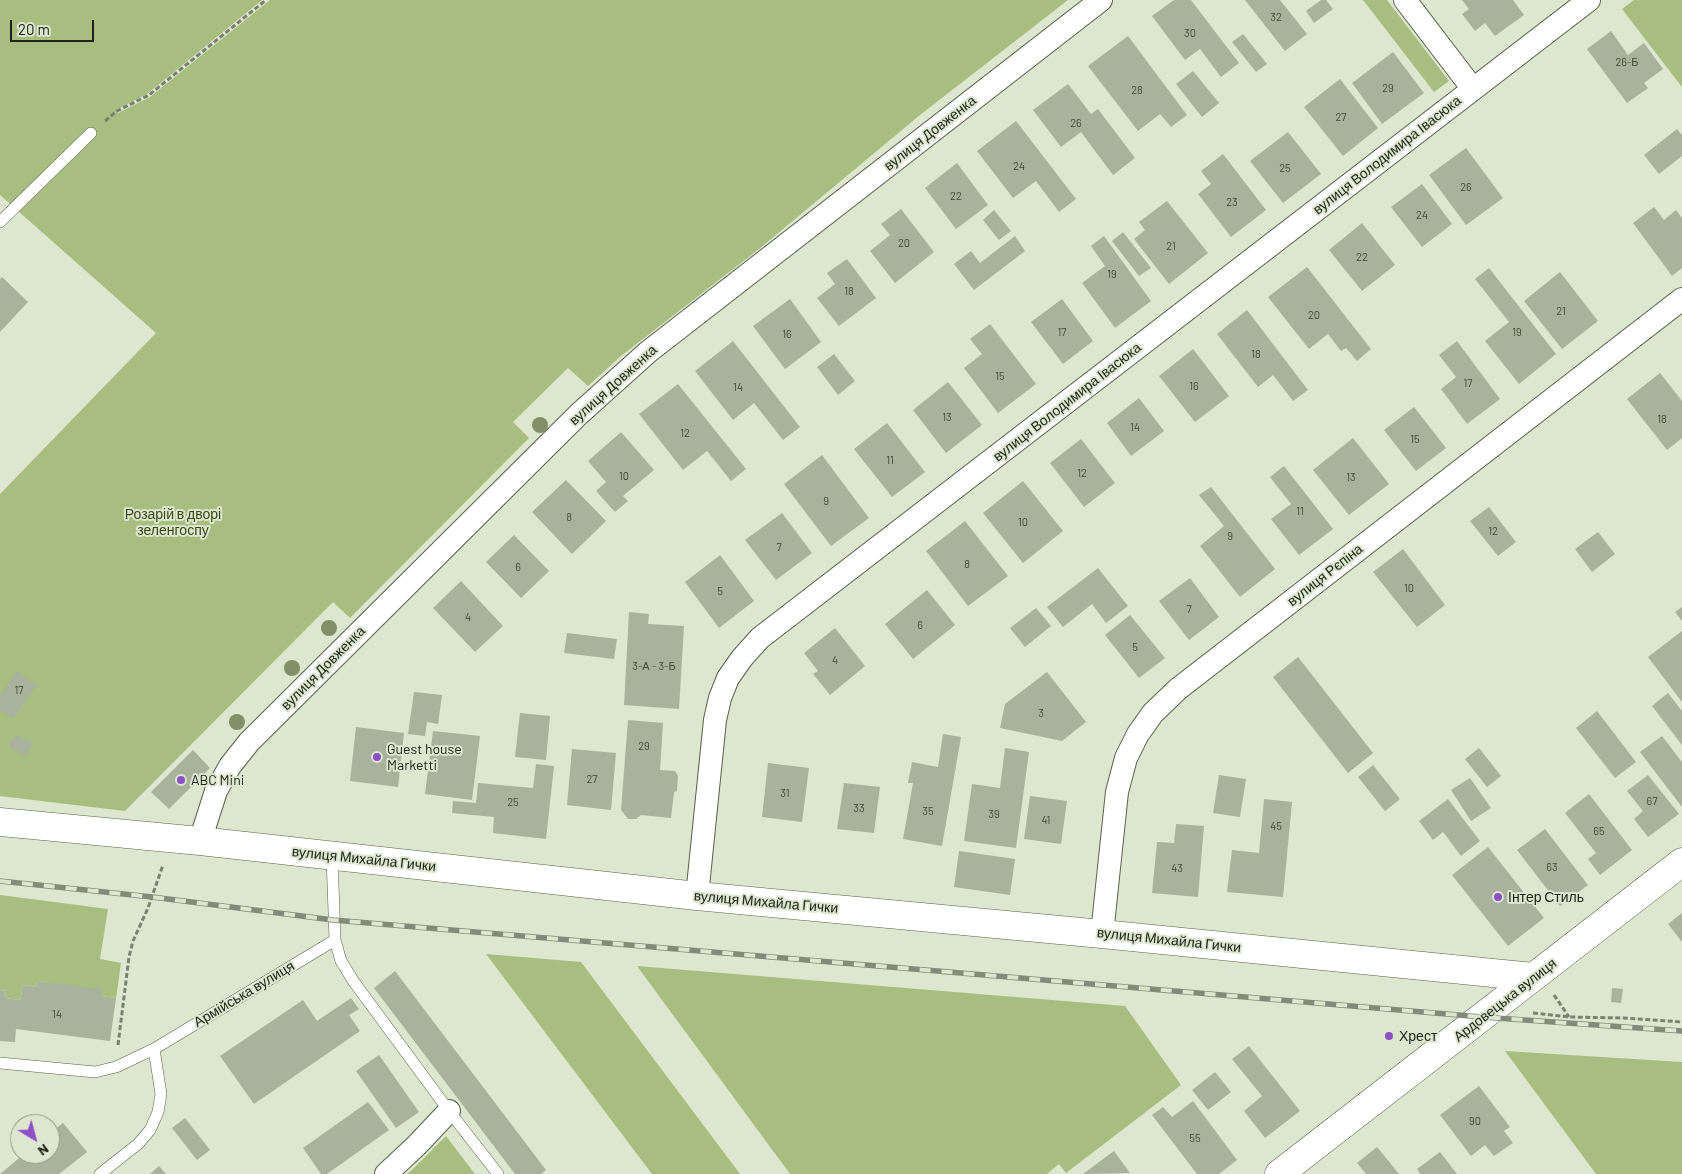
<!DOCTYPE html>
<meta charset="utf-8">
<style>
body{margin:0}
#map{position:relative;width:1682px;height:1174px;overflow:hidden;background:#dde6cf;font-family:Barlow,sans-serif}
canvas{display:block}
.north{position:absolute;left:10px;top:1114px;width:50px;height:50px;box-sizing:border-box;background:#dde6cf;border:1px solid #919887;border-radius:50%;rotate:143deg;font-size:14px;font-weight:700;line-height:20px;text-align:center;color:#20241b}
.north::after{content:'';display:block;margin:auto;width:18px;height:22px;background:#8c50c6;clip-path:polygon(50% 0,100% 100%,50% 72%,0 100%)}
.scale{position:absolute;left:10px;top:20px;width:84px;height:22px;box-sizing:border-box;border:2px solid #20241b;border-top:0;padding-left:6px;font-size:15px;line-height:18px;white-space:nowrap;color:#20241b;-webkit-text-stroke:4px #dde6cf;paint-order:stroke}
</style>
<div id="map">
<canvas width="1682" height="1174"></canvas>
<div class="north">N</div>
<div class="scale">20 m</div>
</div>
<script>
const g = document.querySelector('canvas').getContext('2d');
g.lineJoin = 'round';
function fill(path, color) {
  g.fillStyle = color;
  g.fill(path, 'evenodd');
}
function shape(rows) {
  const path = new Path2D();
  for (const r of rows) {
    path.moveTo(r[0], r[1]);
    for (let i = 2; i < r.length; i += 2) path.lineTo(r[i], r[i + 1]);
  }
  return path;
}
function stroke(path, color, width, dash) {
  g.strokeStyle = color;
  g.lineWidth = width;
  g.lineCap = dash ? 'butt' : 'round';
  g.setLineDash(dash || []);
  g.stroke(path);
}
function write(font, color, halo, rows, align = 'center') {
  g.font = font + ' Barlow,sans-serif';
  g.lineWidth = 4;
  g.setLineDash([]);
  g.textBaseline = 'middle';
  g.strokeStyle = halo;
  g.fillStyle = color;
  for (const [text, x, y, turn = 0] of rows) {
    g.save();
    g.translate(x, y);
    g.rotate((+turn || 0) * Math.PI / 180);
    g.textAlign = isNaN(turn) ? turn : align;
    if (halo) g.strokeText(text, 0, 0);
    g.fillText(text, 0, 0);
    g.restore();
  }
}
fill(shape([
 [0,0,262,0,147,94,116,110,118,113,150,97,270,0,1068,0,920,115,759,249,621,356,588,386,568,368,513,422,529,438,350,618,333,602,125,811,0,796,0,494,156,333,0,195],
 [1363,0,1387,0,1449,81,1434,92],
 [1634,0,1682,0,1682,87,1622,9],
 [0,895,108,909,100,959,121,963,116,998,101,996,63,985,37,981,36,987,23,985,20,1000,5,998,6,991,0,990],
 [486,954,581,962,740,1174,652,1174],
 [637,966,1125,1006,1181,1085,1066,1173,1059,1164,1047,1174,790,1174],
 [1505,1051,1682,1062,1682,1174,1596,1174],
 [446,1136,475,1174,407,1174,412,1170]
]), '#a8be81');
fill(shape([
 [1174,0,1191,0,1239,63,1221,77,1200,49,1185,60,1152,16],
 [1245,0,1280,0,1307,34,1285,51],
 [1321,0,1326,0,1333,9,1314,23,1306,11],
 [1462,0,1513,0,1524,15,1495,36,1485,23,1475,31,1462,14,1469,9],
 [1611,31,1628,55,1644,43,1663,69,1644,83,1648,88,1627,103,1587,49],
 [1243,34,1267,64,1256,72,1232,42],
 [1128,36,1187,115,1171,127,1160,114,1138,131,1088,66],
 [1393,52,1424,93,1382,124,1352,83],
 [1193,71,1219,103,1202,117,1176,84],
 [1340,79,1378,128,1343,156,1304,107],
 [1068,84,1091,114,1098,109,1135,158,1113,175,1081,132,1061,147,1033,110],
 [1016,121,1076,199,1059,212,1036,181,1013,198,977,151],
 [1677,129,1682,135,1682,156,1659,174,1644,155],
 [1288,132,1321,174,1283,203,1250,161],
 [1466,148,1503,198,1466,225,1429,175],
 [1223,154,1266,210,1231,237,1198,194,1211,184,1201,171],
 [957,163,988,205,956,229,925,188],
 [1422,184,1452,224,1422,247,1391,207],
 [1167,201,1208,253,1169,284,1134,239,1145,230,1139,222],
 [1654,207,1664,220,1676,210,1682,218,1682,268,1672,276,1633,223],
 [901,209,934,252,895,283,870,251,890,235,881,224],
 [994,210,1011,231,999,240,983,220],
 [1362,223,1395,265,1362,291,1329,250],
 [1123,232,1151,268,1139,276,1112,241],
 [1015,236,1025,251,974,290,954,264,971,251,980,263],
 [1104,236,1151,301,1115,328,1082,283,1105,266,1091,246],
 [847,259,876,298,839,326,817,298,835,284,827,273],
 [1307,267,1371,349,1357,361,1346,348,1341,351,1328,334,1309,349,1268,297],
 [1489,268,1556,354,1519,384,1485,341,1509,322,1475,279],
 [1560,272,1598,321,1562,349,1524,301],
 [2,277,28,302,0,332,0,279],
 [790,299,821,342,785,369,753,326],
 [1062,299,1093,341,1063,364,1031,322],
 [1247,310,1308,390,1293,401,1273,375,1258,387,1217,334],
 [990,324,1036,384,998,413,964,368,982,354,970,339],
 [733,341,800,427,783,440,754,403,733,420,695,371],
 [1457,341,1500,399,1467,424,1441,389,1456,377,1439,355],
 [1193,349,1229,396,1195,422,1159,376],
 [834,354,855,381,838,395,817,367],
 [1660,373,1682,401,1682,438,1667,450,1627,399],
 [948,382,982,425,946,453,913,410],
 [678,384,746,469,731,481,707,451,683,470,639,414],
 [1139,398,1164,431,1131,456,1107,423],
 [1414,407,1446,448,1416,471,1384,430],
 [887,423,925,472,892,497,854,449],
 [621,432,654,470,623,496,628,501,615,512,596,491,606,482,588,461],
 [1353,438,1389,484,1349,515,1313,470],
 [1081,439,1115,483,1084,507,1050,463],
 [822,455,869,518,831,546,784,484],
 [1284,466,1333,529,1299,555,1271,519,1291,504,1270,477],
 [566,480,606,521,572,554,532,512],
 [1023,481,1063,531,1023,563,983,513],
 [1211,487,1275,569,1240,597,1200,546,1224,526,1199,495],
 [1489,507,1516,542,1498,556,1470,521],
 [782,513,812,553,776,580,745,540],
 [965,521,1008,576,968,606,926,551],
 [1598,532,1615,554,1592,572,1575,549],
 [514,535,549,571,521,598,486,562],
 [1403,549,1445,605,1417,627,1373,572],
 [720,555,754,601,719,628,685,582],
 [1098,568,1128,606,1106,623,1092,604,1063,627,1047,607],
 [1190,578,1219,617,1189,640,1159,601],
 [461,581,503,626,475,652,433,608],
 [927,590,955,625,913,659,885,624],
 [1682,607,1682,621,1675,612],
 [1036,608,1051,626,1025,647,1010,628],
 [629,612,649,614,648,624,684,626,679,709,624,705],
 [1130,615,1165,658,1139,678,1105,635],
 [835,628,865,666,830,695,813,674,818,671,804,653],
 [1682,631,1682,702,1648,657],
 [567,633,617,639,614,659,564,653],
 [1298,657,1373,753,1348,773,1273,677],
 [17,671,37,685,13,719,0,710,0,695],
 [1047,672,1086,722,1062,741,1000,728,1005,704],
 [414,692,442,695,438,724,427,722,425,736,408,734],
 [1668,693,1682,711,1682,745,1652,706],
 [1597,711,1636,762,1615,778,1576,728],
 [520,713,550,716,546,760,515,757],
 [628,720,663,723,660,770,675,771,678,776,677,791,674,792,671,818,641,815,636,819,628,819,621,810],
 [356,727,404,733,398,787,350,781],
 [433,731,480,736,472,800,425,794],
 [943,734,961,737,942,846,903,839,913,783,908,783,912,762,938,767],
 [16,735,33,743,26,756,9,747],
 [1662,736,1682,762,1682,807,1640,752],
 [1005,748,1029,752,1016,848,964,841,972,784,1000,788],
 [1479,748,1501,776,1487,787,1465,759],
 [572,749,616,753,611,810,567,805],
 [193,750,210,768,169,809,151,792],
 [768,763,809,768,802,822,762,817],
 [536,764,554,766,546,839,493,833,494,817,452,813,453,801,476,803,478,783,533,788],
 [1373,765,1400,799,1385,811,1358,777],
 [1219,775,1246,779,1240,817,1213,813],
 [1648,775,1679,814,1648,837,1634,819,1643,811,1627,791],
 [1470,778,1491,808,1471,821,1451,790],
 [844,783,880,787,874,833,837,829],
 [1589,794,1632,850,1600,875,1588,859,1596,853,1565,813],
 [1030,796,1067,801,1061,844,1024,839],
 [1264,799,1292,802,1283,897,1227,892,1232,850,1259,853],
 [1448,799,1480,841,1461,856,1443,832,1433,840,1419,821],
 [1176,824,1204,826,1198,897,1152,893,1157,842,1174,843],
 [1545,829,1588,885,1560,906,1517,850],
 [1488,847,1544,918,1508,946,1452,875],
 [959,851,1015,859,1010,895,954,887],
 [1682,913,1682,942,1668,924],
 [395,971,546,1170,541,1174,515,1174,374,988],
 [37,981,102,989,101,996,116,998,110,1041,16,1029,15,1042,0,1041,0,990,6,991,5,998,20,1000,23,985,36,987],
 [1612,988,1623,989,1621,1003,1611,1002],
 [351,998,359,1009,349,1015,360,1031,254,1104,220,1056,303,1000,317,1021],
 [1249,1046,1300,1111,1265,1138,1244,1111,1262,1096,1232,1059],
 [379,1055,419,1112,396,1128,356,1071],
 [1215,1072,1231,1092,1208,1110,1192,1090],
 [1479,1086,1510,1127,1504,1131,1513,1143,1494,1156,1485,1145,1471,1156,1440,1115],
 [1193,1101,1237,1160,1219,1174,1197,1174,1152,1115,1163,1107,1172,1117],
 [368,1102,389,1130,327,1174,321,1174,303,1148],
 [185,1118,210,1150,197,1160,172,1128],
 [63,1123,87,1152,59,1174,0,1174,24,1154,50,1154,50,1133],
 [1377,1147,1399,1174,1366,1174,1357,1163],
 [1114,1151,1130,1173,1083,1174],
 [1440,1152,1457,1174,1420,1174,1417,1169],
 [159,1166,166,1174,150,1174]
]), '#a9b29c');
const lane = shape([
 [0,222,91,133],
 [332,856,335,940,341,961,354,982,449,1111,498,1174],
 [0,1063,95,1072,116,1067,154,1049,335,940],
 [100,1174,138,1144,150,1130,158,1112,161,1094,154,1049]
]);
const street = shape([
 [1405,0,1473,89],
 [200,841,216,791,230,766,249,742,579,414,648,352,1101,0],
 [697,896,715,720,720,698,728,678,742,658,760,638,1589,0],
 [1102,934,1117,792,1126,758,1138,734,1153,713,1178,689,1682,299],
 [386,1174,417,1145,449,1111]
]);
const secondary = shape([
 [0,822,200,841,697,896,1102,934,1533,977]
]);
const highway = shape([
 [1279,1174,1682,862]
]);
stroke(lane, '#59604c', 12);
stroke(street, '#59604c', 24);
stroke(secondary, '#59604c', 29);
stroke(highway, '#59604c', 29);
stroke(shape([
 [105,121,117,111,149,95,266,0],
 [1554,995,1569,1017],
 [1533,1013,1570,1017,1623,1018,1682,1022],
 [118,1045,129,957,133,941,148,908,163,865]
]), '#7b8171', 3, [5, 2.5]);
stroke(lane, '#fff', 11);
stroke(street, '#fff', 22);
stroke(secondary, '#fff', 28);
stroke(highway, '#fff', 28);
const rail = shape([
 [0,881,152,897,333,920,1482,1017,1682,1031]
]);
stroke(rail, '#838a79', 5.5);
stroke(rail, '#dde6cf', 4, [11]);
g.fillStyle = '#828f67';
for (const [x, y] of [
 [540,425],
 [329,628],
 [292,668],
 [237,722]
]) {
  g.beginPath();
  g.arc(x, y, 8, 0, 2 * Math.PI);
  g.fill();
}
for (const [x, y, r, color] of [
 [377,757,5,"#8c50c6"],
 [181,780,5,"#8c50c6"],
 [1498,897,5,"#8c50c6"],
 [1389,1036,5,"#8c50c6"]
]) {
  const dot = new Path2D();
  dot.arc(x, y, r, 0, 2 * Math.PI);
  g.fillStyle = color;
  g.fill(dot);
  stroke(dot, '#dde6cf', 2);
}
write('11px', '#42483b', null, [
 ["32",1276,17],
 ["30",1190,33],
 ["26-Б",1627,62],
 ["29",1388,88],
 ["28",1137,90],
 ["27",1341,117],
 ["26",1076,123],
 ["24",1019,166],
 ["25",1285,168],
 ["26",1466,187],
 ["22",956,196],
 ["23",1232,202],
 ["24",1422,215],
 ["20",904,243],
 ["21",1171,246],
 ["22",1362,257],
 ["19",1112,274],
 ["18",849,291],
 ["21",1561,311],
 ["20",1314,315],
 ["17",1062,332],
 ["19",1517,332],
 ["16",787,334],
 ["18",1256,354],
 ["15",1000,376],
 ["17",1468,383],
 ["16",1194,386],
 ["14",738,387],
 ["13",947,417],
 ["18",1662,419],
 ["14",1135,427],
 ["12",685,433],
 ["15",1415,439],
 ["11",890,460],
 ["12",1082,473],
 ["10",624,476],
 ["13",1351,477],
 ["9",826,501],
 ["11",1300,511],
 ["8",569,517],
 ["10",1023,522],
 ["12",1493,531],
 ["9",1230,536],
 ["7",779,547],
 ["8",967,564],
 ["6",518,567],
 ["10",1409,588],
 ["5",720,591],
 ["7",1189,609],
 ["4",468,617],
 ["6",920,625],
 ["5",1135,647],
 ["4",835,660],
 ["3-А - 3-Б",654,666],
 ["17",19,690],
 ["3",1041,713],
 ["29",644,746],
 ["27",592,779],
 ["31",785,793],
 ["67",1652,801],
 ["25",513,802],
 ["33",859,808],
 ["35",928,811],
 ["39",994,814],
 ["41",1046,820],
 ["45",1276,826],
 ["65",1599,831],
 ["63",1552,867],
 ["43",1177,868],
 ["14",57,1014],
 ["90",1475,1121],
 ["55",1195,1138]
]);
write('14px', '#20241b', '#dde6cf', [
 ["вулиця Довженка",930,133,-38],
 ["вулиця Володимира Івасюка",1387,155,-38],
 ["вулиця Довженка",613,385,-42],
 ["вулиця Володимира Івасюка",1067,402,-38],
 ["вулиця Рєпіна",1325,575,-38],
 ["вулиця Довженка",323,668,-45],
 ["вулиця Михайла Гички",364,859,6],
 ["вулиця Михайла Гички",766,902,5],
 ["вулиця Михайла Гички",1169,940,6],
 ["Армійська вулиця",244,994,-31],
 ["Ардовецька вулиця",1505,1000,-38]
]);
write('14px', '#374812', '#dde6cf', [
 ["Розарій в дворі",173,514],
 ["зеленгоспу",173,530]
]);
write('14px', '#20241b', '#dde6cf', [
 ["Guest house",387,749],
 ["Marketti",387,765],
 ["ABC Mini",191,780],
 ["Інтер Стиль",1508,897],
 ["Хрест",1399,1036]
], 'left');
</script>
